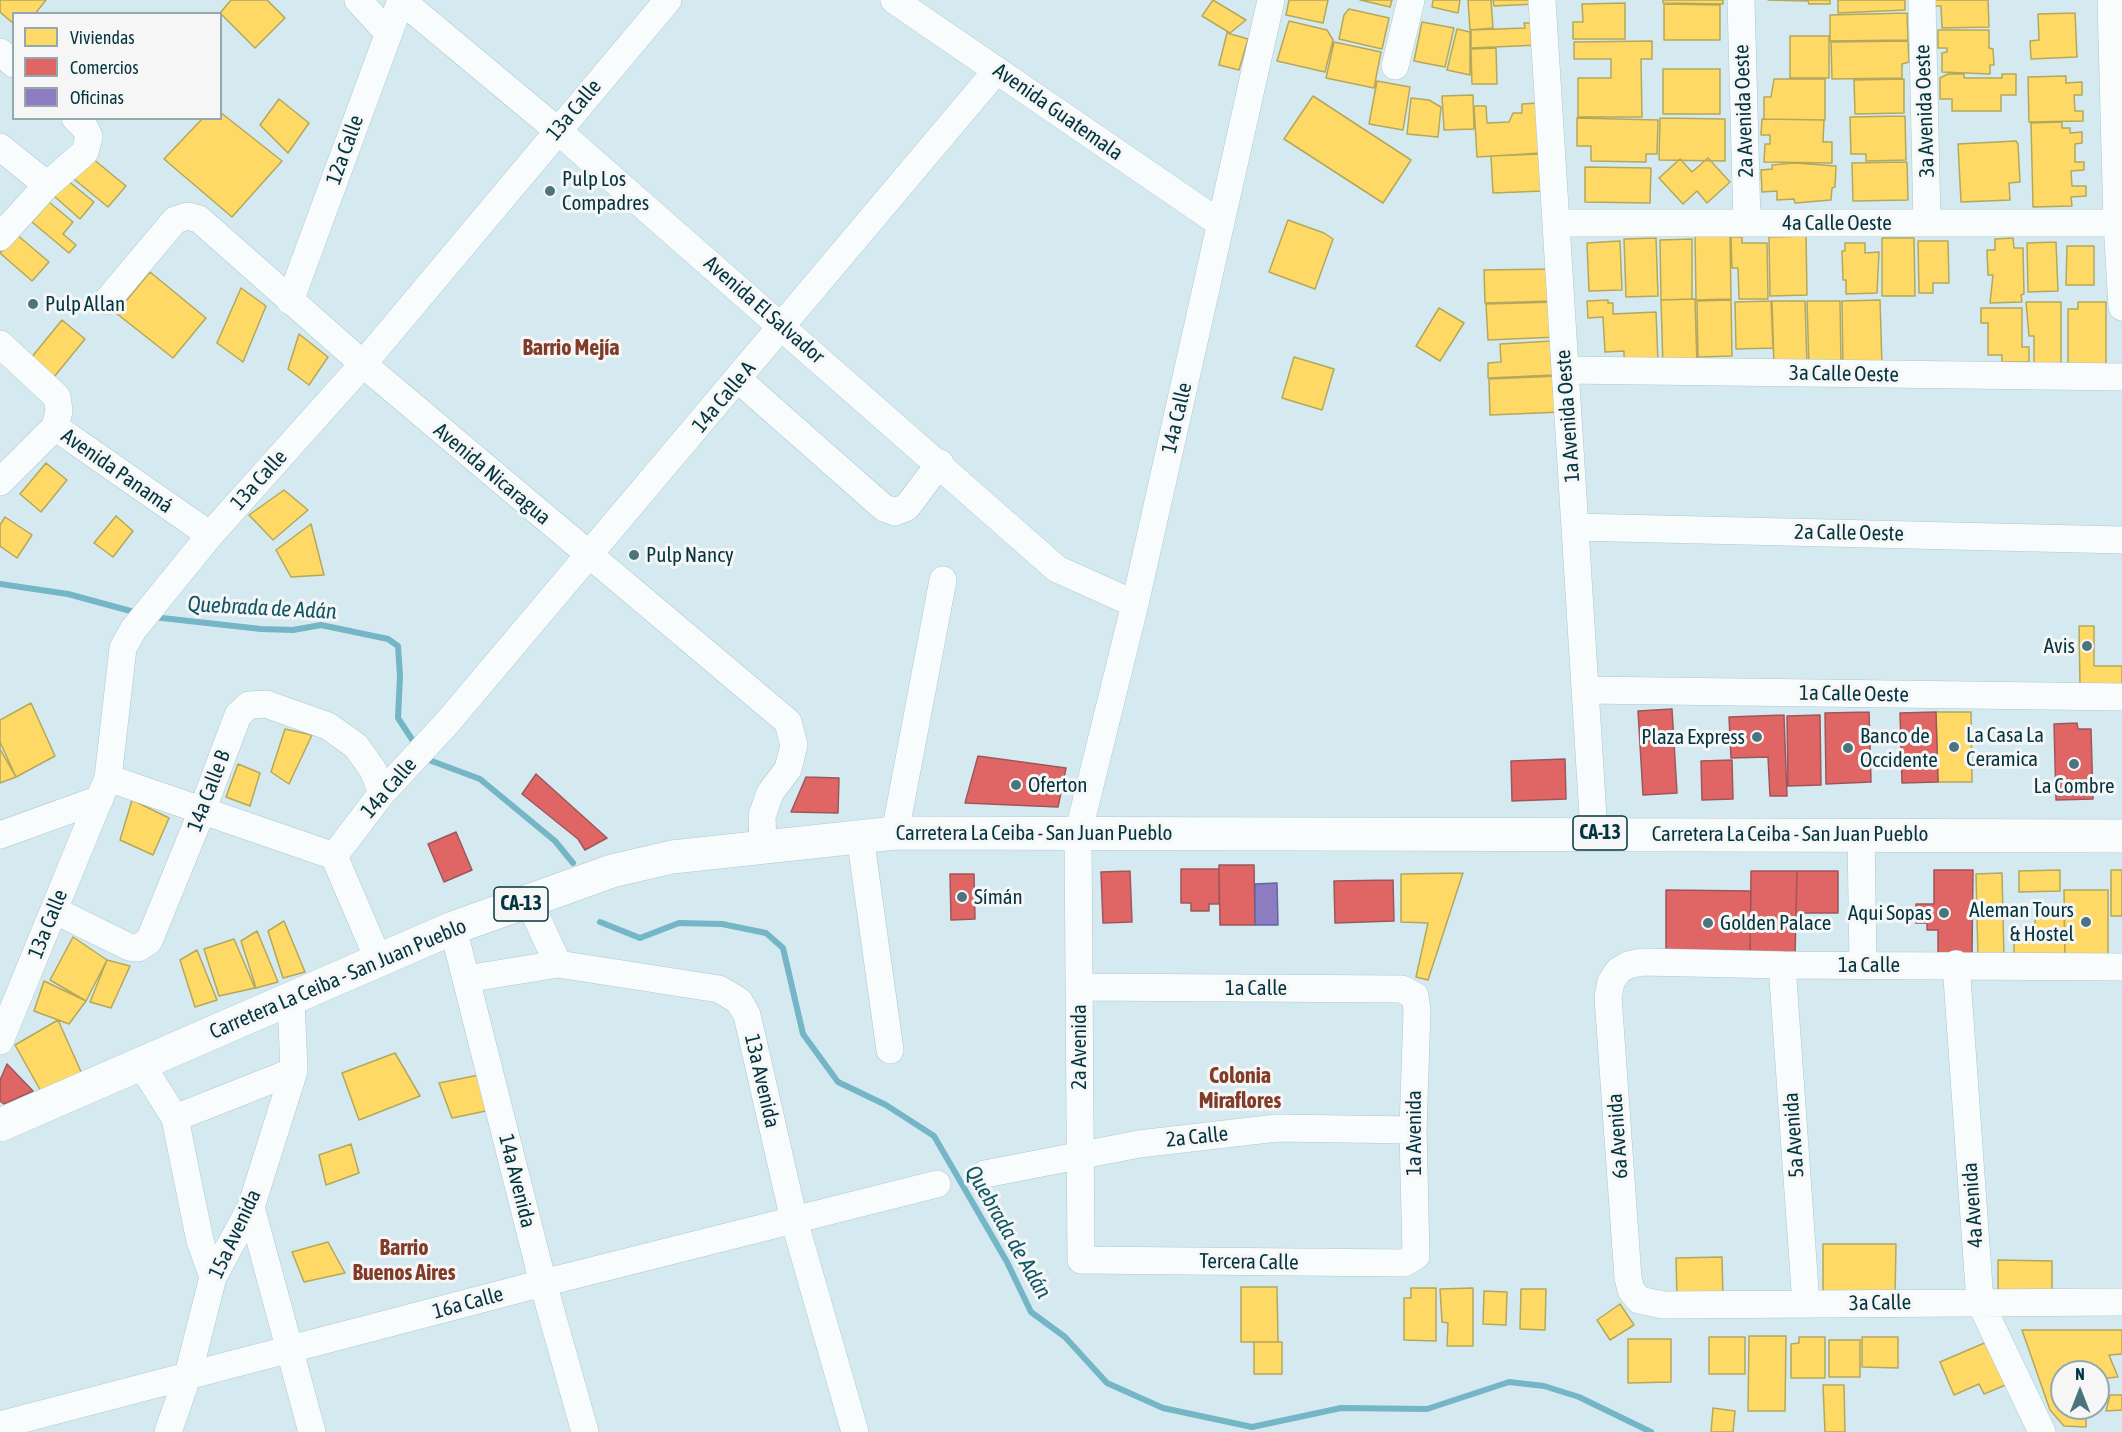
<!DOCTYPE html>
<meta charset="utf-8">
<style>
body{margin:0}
#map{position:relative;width:2122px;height:1432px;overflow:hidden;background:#d5eaf0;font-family:"Asap Condensed",sans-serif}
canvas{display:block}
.legend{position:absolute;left:12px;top:12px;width:210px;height:108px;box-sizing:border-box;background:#f6f6f6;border:2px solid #94a9ad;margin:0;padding:8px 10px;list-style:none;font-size:18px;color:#023540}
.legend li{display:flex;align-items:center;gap:12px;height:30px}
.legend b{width:30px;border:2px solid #94a9ad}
.north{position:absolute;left:2050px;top:1360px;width:60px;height:60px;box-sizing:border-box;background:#f6f6f6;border:2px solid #94a9ad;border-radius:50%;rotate:0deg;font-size:16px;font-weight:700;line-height:24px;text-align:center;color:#023540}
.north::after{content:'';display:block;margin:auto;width:21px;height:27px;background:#4c747e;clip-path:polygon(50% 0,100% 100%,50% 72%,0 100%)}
</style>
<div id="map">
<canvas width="2122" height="1432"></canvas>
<ul class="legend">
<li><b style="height:16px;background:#ffd966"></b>Viviendas</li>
<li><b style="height:16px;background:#e06666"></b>Comercios</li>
<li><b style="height:16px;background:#8e7cc3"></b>Oficinas</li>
</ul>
<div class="north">N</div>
</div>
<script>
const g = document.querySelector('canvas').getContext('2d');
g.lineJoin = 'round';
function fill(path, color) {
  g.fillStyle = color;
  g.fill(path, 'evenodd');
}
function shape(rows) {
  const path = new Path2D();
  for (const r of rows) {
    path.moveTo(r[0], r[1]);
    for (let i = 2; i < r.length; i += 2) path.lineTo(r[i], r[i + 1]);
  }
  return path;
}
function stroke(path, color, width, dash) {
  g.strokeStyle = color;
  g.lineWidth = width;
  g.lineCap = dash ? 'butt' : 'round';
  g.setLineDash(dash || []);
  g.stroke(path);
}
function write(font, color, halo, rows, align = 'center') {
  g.font = font + ' "Asap Condensed",sans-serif';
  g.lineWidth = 6;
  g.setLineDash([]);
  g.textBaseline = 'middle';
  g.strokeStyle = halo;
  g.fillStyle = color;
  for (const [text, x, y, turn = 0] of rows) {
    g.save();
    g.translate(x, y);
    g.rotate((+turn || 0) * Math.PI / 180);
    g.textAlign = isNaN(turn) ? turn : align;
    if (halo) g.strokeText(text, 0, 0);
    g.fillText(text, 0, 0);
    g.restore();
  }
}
const homes = shape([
 [0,0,46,0,35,14,14,14,14,24,0,12,0,0],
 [231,0,267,0,285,18,255,48,220,13,231,0],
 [1213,0,1246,20,1230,33,1202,16,1213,0],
 [1289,0,1328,0,1323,23,1286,15,1289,0],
 [1360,0,1392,0,1390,7,1360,0],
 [1433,0,1460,0,1458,13,1432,7,1433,0],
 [1468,0,1491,0,1493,28,1470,30,1468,0],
 [1493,0,1535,0,1535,4,1494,6,1493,0],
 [1663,0,1723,0,1723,4,1663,3,1663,0],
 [1768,0,1830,0,1830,4,1809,4,1808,1,1768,0],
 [1838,0,1905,0,1905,10,1838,13,1838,0],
 [1932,0,1988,0,1989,27,1942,28,1941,6,1932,6,1932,0],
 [1625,3,1625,39,1573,39,1573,22,1583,22,1582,4,1625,3],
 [1664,4,1720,5,1720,40,1664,40,1664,4],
 [1349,9,1389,18,1382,49,1339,39,1344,15,1349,9],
 [1907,13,1908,40,1830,41,1830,15,1907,13],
 [2075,13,2077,57,2031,59,2030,41,2039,40,2038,14,2075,13],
 [1289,21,1327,30,1333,40,1325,72,1277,61,1289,21],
 [1422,22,1454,28,1445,67,1414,61,1422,22],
 [1524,23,1538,23,1539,45,1471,48,1471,30,1525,28,1524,23],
 [1457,29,1470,32,1470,75,1447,70,1457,29],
 [1938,30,1989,30,1989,48,1993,49,1994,65,1990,65,1990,74,1942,72,1942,53,1947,52,1947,48,1938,48,1938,30],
 [1227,33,1248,39,1239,70,1219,65,1227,33],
 [1790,36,1829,36,1829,78,1790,78,1790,36],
 [1652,41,1652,59,1641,59,1642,117,1578,117,1578,78,1611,78,1611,59,1574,59,1574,42,1652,41],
 [1908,41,1909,62,1902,64,1902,78,1832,79,1831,42,1908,41],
 [1334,42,1381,52,1374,88,1326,78,1334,42],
 [1496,48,1497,84,1472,84,1471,49,1496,48],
 [1663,69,1720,69,1720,114,1663,114,1663,69],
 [1948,74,1964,74,1964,78,2002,78,2002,74,2016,74,2016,95,2001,95,2001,111,1952,111,1952,99,1940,99,1940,78,1948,74],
 [2066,76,2066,83,2082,82,2082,95,2074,95,2075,111,2083,111,2083,121,2029,122,2028,77,2066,76],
 [1774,79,1825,79,1825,120,1764,119,1764,97,1771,97,1774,79],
 [1904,79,1904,113,1855,114,1854,80,1904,79],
 [1377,81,1410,87,1403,130,1369,124,1377,81],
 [1473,95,1474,129,1444,130,1442,96,1473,95],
 [1313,96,1411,160,1383,203,1284,139,1313,96],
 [1411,98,1429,100,1441,107,1438,137,1407,134,1411,98],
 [279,99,309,123,288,153,260,125,279,99],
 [1538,103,1541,153,1477,157,1474,106,1486,106,1487,123,1509,122,1513,113,1522,113,1522,104,1538,103],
 [220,112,282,161,232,217,164,159,203,118,220,118,220,112],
 [1905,116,1906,160,1866,161,1866,154,1851,154,1850,117,1905,116],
 [1577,118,1658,120,1657,154,1646,154,1646,162,1591,161,1591,146,1577,146,1577,118],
 [1660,118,1725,119,1725,161,1659,160,1660,118],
 [1762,119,1824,120,1823,142,1832,142,1832,163,1764,162,1765,144,1770,144,1770,135,1761,135,1762,119],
 [2062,122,2062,128,2070,128,2070,133,2082,132,2082,143,2075,144,2075,162,2084,162,2084,170,2071,171,2072,186,2086,186,2086,196,2071,197,2072,206,2033,207,2031,123,2062,122],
 [2016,141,2018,144,2020,182,2009,183,2010,200,1961,202,1958,144,2016,141],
 [87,154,126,186,108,207,69,175,87,154],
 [1541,154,1543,191,1493,193,1491,156,1541,154],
 [1708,158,1730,182,1707,203,1697,191,1683,204,1659,178,1680,159,1692,172,1708,158],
 [1907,162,1908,200,1853,201,1852,163,1907,162],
 [1795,163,1836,166,1835,187,1832,188,1831,200,1795,203,1794,199,1777,200,1777,191,1762,192,1761,170,1772,169,1772,165,1795,163],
 [1585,167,1651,168,1650,203,1585,202,1585,167],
 [67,180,94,202,80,219,54,196,67,180],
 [49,202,73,222,63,234,76,245,69,253,32,222,49,202],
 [1288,220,1324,233,1333,239,1315,289,1269,272,1288,220],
 [16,234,49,262,32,281,0,253,16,234],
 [1695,235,1730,235,1731,299,1696,300,1695,235],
 [1806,236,1807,295,1770,296,1769,237,1806,236],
 [1731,237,1742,237,1742,243,1767,243,1768,299,1739,299,1738,268,1732,268,1731,237],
 [1656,238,1658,296,1626,297,1624,239,1656,238],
 [1882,238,1914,238,1915,296,1882,296,1882,238],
 [2013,238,2014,248,2023,248,2024,294,2021,295,2022,302,1990,303,1993,275,1988,275,1987,250,1995,250,1995,239,2013,238],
 [1692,239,1692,299,1661,300,1660,240,1692,239],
 [1620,241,1622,290,1589,291,1587,243,1620,241],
 [1918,241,1948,241,1949,283,1933,283,1933,293,1919,293,1918,241],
 [2056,242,2058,291,2028,292,2027,243,2056,242],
 [1845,243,1865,243,1865,253,1879,252,1877,293,1846,294,1846,280,1843,280,1842,251,1845,251,1845,243],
 [2067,246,2094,246,2094,285,2066,285,2067,246],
 [1553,269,1554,301,1485,303,1484,270,1553,269],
 [150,272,206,318,173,358,116,313,150,272],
 [241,288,266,306,243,362,217,343,241,288],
 [1695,299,1697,366,1663,367,1661,300,1695,299],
 [1608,300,1608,303,1613,303,1613,314,1656,312,1658,362,1624,363,1624,351,1605,352,1603,317,1588,318,1587,301,1608,300],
 [1731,300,1732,356,1698,357,1697,301,1731,300],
 [1880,300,1882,367,1843,368,1842,301,1880,300],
 [1771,301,1773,348,1736,349,1735,302,1771,301],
 [1772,301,1805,301,1807,365,1774,366,1772,301],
 [1807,301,1840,301,1841,367,1809,368,1807,301],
 [1557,302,1558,337,1488,340,1486,304,1557,302],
 [2026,302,2061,302,2061,365,2034,365,2034,336,2029,336,2026,302],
 [2078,302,2106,302,2106,364,2068,364,2068,309,2078,309,2078,302],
 [1439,308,1464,323,1440,361,1416,346,1439,308],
 [1981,308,2022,308,2022,347,2029,347,2029,362,2002,362,2002,355,1988,355,1988,323,1981,323,1981,308],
 [62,320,85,339,54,377,31,358,62,320],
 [299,334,328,357,309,385,288,369,299,334],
 [1552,341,1554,375,1488,378,1488,363,1501,362,1500,344,1552,341],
 [1294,357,1334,369,1322,410,1282,398,1294,357],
 [1559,376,1561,412,1490,415,1489,379,1559,376],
 [46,463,67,480,41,512,20,494,46,463],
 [284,490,308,510,273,540,249,515,284,490],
 [116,516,133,531,113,557,94,543,116,516],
 [5,517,32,535,17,558,0,546,0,525,5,517],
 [311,524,324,575,291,577,276,550,311,524],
 [2079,626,2094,626,2094,666,2122,666,2122,686,2080,687,2079,626],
 [31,703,55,756,16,777,0,749,0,720,31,703],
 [1936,712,1971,712,1972,782,1938,782,1936,712],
 [285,729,312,735,289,784,271,772,285,729],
 [0,742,16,777,0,783,0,742],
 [238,764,260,773,250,806,226,797,238,764],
 [132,800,169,818,153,855,120,840,132,800],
 [2060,870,2060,891,2019,892,2019,871,2060,870],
 [2111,870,2122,870,2122,916,2111,916,2111,870],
 [1463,873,1428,980,1416,977,1428,923,1401,922,1401,874,1463,873],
 [2002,873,2004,958,1978,959,1976,874,2002,873],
 [2064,890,2108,890,2108,955,2065,955,2064,890],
 [2035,912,2064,912,2065,955,2014,955,2014,942,2035,942,2035,912],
 [284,921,305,972,283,978,268,931,284,921],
 [257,931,278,982,256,988,241,941,257,931],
 [73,937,107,960,86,1001,50,980,73,937],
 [234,939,255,988,219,996,204,949,234,939],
 [197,950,217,1000,195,1007,180,960,197,950],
 [107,960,130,966,111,1008,90,1002,107,960],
 [44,981,86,1001,69,1024,34,1011,44,981],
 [58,1020,82,1074,43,1095,15,1045,58,1020],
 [395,1053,420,1096,359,1120,342,1073,395,1053],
 [479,1075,486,1111,452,1118,439,1083,479,1075],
 [351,1144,359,1173,326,1185,319,1155,351,1144],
 [328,1242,345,1273,304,1282,292,1252,328,1242],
 [1823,1244,1896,1244,1895,1297,1823,1296,1823,1244],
 [1722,1257,1723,1298,1677,1298,1676,1258,1722,1257],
 [1998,1260,2052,1261,2052,1296,1998,1295,1998,1260],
 [1241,1287,1277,1287,1278,1342,1241,1342,1241,1287],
 [1411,1288,1436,1288,1436,1341,1404,1340,1404,1298,1411,1298,1411,1288],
 [1473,1288,1473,1346,1447,1346,1448,1323,1442,1322,1440,1289,1473,1288],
 [1521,1289,1546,1289,1545,1330,1520,1329,1521,1289],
 [1484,1291,1507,1292,1506,1325,1483,1324,1484,1291],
 [1620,1304,1634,1325,1610,1340,1597,1320,1620,1304],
 [2022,1330,2122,1330,2122,1354,2109,1355,2118,1377,2098,1379,2098,1372,2062,1372,2062,1408,2086,1408,2086,1427,2064,1426,2050,1410,2022,1330],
 [1749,1336,1786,1336,1785,1411,1748,1411,1749,1336],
 [1709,1337,1745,1337,1745,1374,1709,1374,1709,1337],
 [1799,1337,1825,1337,1825,1378,1791,1378,1791,1344,1799,1343,1799,1337],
 [1862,1337,1898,1337,1898,1368,1862,1367,1862,1337],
 [1628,1339,1671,1339,1671,1382,1628,1383,1628,1339],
 [1829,1340,1860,1340,1860,1377,1829,1377,1829,1340],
 [1989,1341,2008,1384,1984,1394,1979,1384,1954,1395,1940,1362,1989,1341],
 [1254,1342,1282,1342,1282,1374,1254,1374,1254,1342],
 [1823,1385,1844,1385,1845,1432,1825,1432,1823,1385],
 [2110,1395,2122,1395,2122,1410,2106,1411,2110,1395],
 [1713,1408,1735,1411,1733,1432,1711,1432,1713,1408]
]);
fill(homes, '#ffd966');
stroke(homes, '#b3a85b', 1.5);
const shops = shape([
 [1672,709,1677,793,1643,795,1638,711,1672,709],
 [1869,712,1871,782,1826,784,1825,713,1869,712],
 [1936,712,1938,782,1902,783,1900,713,1936,712],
 [1784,715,1787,796,1770,796,1768,757,1731,758,1729,717,1784,715],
 [1820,715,1821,785,1788,786,1787,716,1820,715],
 [2077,723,2078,729,2091,729,2093,799,2056,800,2054,724,2077,723],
 [978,756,1066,768,1058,807,965,803,978,756],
 [1565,759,1566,799,1512,801,1511,761,1565,759],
 [1732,760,1733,799,1702,800,1701,761,1732,760],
 [536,774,607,838,585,850,578,839,522,794,536,774],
 [806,777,839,778,838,813,791,812,806,777],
 [456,832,472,870,444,882,428,844,456,832],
 [1219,865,1254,865,1255,925,1220,925,1219,865],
 [1181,869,1219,869,1219,904,1209,904,1209,911,1191,911,1191,903,1181,903,1181,869],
 [1934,870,1973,870,1972,955,1938,954,1938,930,1927,930,1927,923,1916,923,1916,904,1934,904,1934,870],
 [1130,871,1132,922,1103,923,1101,872,1130,871],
 [1751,871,1797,871,1795,958,1750,957,1751,871],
 [1797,871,1838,871,1838,913,1796,913,1797,871],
 [950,874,974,874,975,919,951,920,950,874],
 [1393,880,1394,921,1335,923,1334,881,1393,880],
 [1666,890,1751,891,1750,957,1666,955,1666,890],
 [7,1064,33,1091,4,1104,0,1101,0,1080,7,1064]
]);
fill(shops, '#e06666');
stroke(shops, '#9d575b', 1.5);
const offices = shape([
 [1277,883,1278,925,1255,925,1255,884,1277,883]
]);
fill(offices, '#8e7cc3');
stroke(offices, '#64679c', 1.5);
stroke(shape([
 [0,584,68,594,138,613],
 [153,617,261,629,293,630,321,625,388,639,398,646,400,676,398,718,417,747],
 [426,757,429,760,480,779,555,841,573,863],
 [600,922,640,938,679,923,722,924,766,933,783,948,803,1034,838,1082,886,1105,934,1136,1007,1262,1031,1312,1065,1337,1107,1383,1163,1408,1252,1427,1341,1408,1427,1409,1509,1382,1544,1386,1579,1397,1651,1432]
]), '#74b5c6', 6);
const minor = shape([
 [358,0,388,33],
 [401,0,557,130,1057,569,1135,604],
 [894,0,1221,224],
 [1542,0,1594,833],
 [1741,0,1747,223],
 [1922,0,1927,223],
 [2111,0,2117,223,2122,307],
 [0,52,14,64],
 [1395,66,1411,0],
 [0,147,47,185],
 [1556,223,2117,223],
 [0,237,47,185,85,152,89,137,85,128,75,118],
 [107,301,175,220,188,216,199,219,363,364,788,722,794,745,788,769,770,793,762,816,763,846],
 [290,301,401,0],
 [0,344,57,397,59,411,55,427,0,482],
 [1565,370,2122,377],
 [739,380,884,508,895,512,907,507,940,463],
 [55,427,210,535],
 [1575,527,2122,540],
 [1585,690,2122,697],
 [108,778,334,856,379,961],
 [895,833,943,580],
 [1861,834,1863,965],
 [0,835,100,799],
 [860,836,890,1050],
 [334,856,382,793,447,723,997,70],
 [529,901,558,964],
 [54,910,129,947,138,948,149,941,202,811,238,715,249,705,266,704,328,726,356,746,373,770,382,793],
 [453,928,543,1283,585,1432],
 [1956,964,1980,1302,2042,1432],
 [1782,965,1806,1304],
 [2122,967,1782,965,1642,962,1628,965,1618,971,1611,982,1608,997,1628,1278,1631,1290,1639,1300,1663,1305,2122,1302],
 [466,979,558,964,719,989,739,1001,747,1015,794,1220,855,1432],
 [1080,987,1402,989,1415,996,1417,1011,1413,1130,1416,1256,1404,1263,1081,1260,1078,834,1135,604,1271,0],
 [0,1041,108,778,123,648,133,630,210,535,363,364,668,0],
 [141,1064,175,1118,200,1241,213,1277],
 [175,1118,294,1071],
 [985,1174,1139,1144,1277,1128,1413,1130],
 [251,1207,312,1432],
 [0,1425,543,1283,937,1184],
 [168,1432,188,1375,213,1277,251,1207,294,1071,291,999]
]);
const major = shape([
 [0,1125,453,928,612,871,672,857,895,833,2122,836]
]);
stroke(minor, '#abc8d0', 28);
stroke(major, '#abc8d0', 34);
stroke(minor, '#f9fcfd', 27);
stroke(major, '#f9fcfd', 33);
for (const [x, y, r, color] of [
 [550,191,6,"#4c747e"],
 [33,304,6,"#4c747e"],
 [634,555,6,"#4c747e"],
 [2087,646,6,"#4c747e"],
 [1757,737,6,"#4c747e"],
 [1954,747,6,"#4c747e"],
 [1848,748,6,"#4c747e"],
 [2074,764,6,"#4c747e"],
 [1016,785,6,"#4c747e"],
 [962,897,6,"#4c747e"],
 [1944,913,6,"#4c747e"],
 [2086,922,6,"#4c747e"],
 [1708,923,6,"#4c747e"]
]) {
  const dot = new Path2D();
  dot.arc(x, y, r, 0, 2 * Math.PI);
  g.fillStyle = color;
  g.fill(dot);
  stroke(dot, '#f6f6f6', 2);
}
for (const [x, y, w] of [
 [1600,833,54],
 [521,904,54]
]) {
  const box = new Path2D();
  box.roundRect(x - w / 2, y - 17, w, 34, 4.5);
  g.fillStyle = '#f6f6f6';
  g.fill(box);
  stroke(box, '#023540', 1.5);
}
write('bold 20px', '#023540', null, [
 ["CA-13",1600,833],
 ["CA-13",521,904]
]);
write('21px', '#023540', '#f6f6f6', [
 ["13a Calle",574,110,-50],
 ["2a Avenida Oeste",1744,111,-92],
 ["3a Avenida Oeste",1925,111,-92],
 ["Avenida Guatemala",1058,112,35],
 ["12a Calle",345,150,-70],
 ["4a Calle Oeste",1837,223],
 ["Avenida El Salvador",764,310,41],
 ["3a Calle Oeste",1844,374,1],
 ["14a Calle A",724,397,-50],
 ["1a Avenida Oeste",1568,416,-94],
 ["14a Calle",1177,418,-77],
 ["Avenida Panamá",117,471,35],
 ["Avenida Nicaragua",492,474,40],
 ["13a Calle",259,480,-48],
 ["2a Calle Oeste",1849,533,1],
 ["1a Calle Oeste",1854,694,1],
 ["14a Calle",389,788,-49],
 ["14a Calle B",209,791,-69],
 ["Carretera La Ceiba - San Juan Pueblo",1034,833],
 ["Carretera La Ceiba - San Juan Pueblo",1790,834],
 ["13a Calle",48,924,-68],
 ["1a Calle",1869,965],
 ["Carretera La Ceiba - San Juan Pueblo",338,979,-23],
 ["1a Calle",1256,988],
 ["2a Avenida",1079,1047,-90],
 ["13a Avenida",762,1081,77],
 ["1a Avenida",1414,1133,-90],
 ["5a Avenida",1794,1135,-94],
 ["6a Avenida",1618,1136,-94],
 ["2a Calle",1197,1137,-6],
 ["14a Avenida",517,1181,76],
 ["4a Avenida",1973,1205,-94],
 ["15a Avenida",235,1234,-65],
 ["Tercera Calle",1249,1262,1],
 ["16a Calle",468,1303,-15],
 ["3a Calle",1880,1303,-1]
]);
write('21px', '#023540', '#f6f6f6', [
 ["Pulp Los",562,179],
 ["Compadres",562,203],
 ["Pulp Allan",45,304],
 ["Pulp Nancy",646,555],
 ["Avis",2075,646,"right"],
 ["La Casa La",1966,735],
 ["Ceramica",1966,759],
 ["Banco de",1860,736],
 ["Occidente",1860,760],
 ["Plaza Express",1745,737,"right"],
 ["Oferton",1028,785],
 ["La Combre",2074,786,"center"],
 ["Símán",974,897],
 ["Aleman Tours",2074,910,"right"],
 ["& Hostel",2074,934,"right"],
 ["Aqui Sopas",1932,913,"right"],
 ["Golden Palace",1720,923]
], 'left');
write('bold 22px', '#813c29', '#f6f6f6', [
 ["Barrio Mejía",571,348],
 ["Colonia",1240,1076],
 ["Miraflores",1240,1101],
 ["Barrio",404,1248],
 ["Buenos Aires",404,1273]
]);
write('italic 22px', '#0f5766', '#f6f6f6', [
 ["Quebrada de Adán",262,608,3],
 ["Quebrada de Adán",1008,1232,60]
]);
</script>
